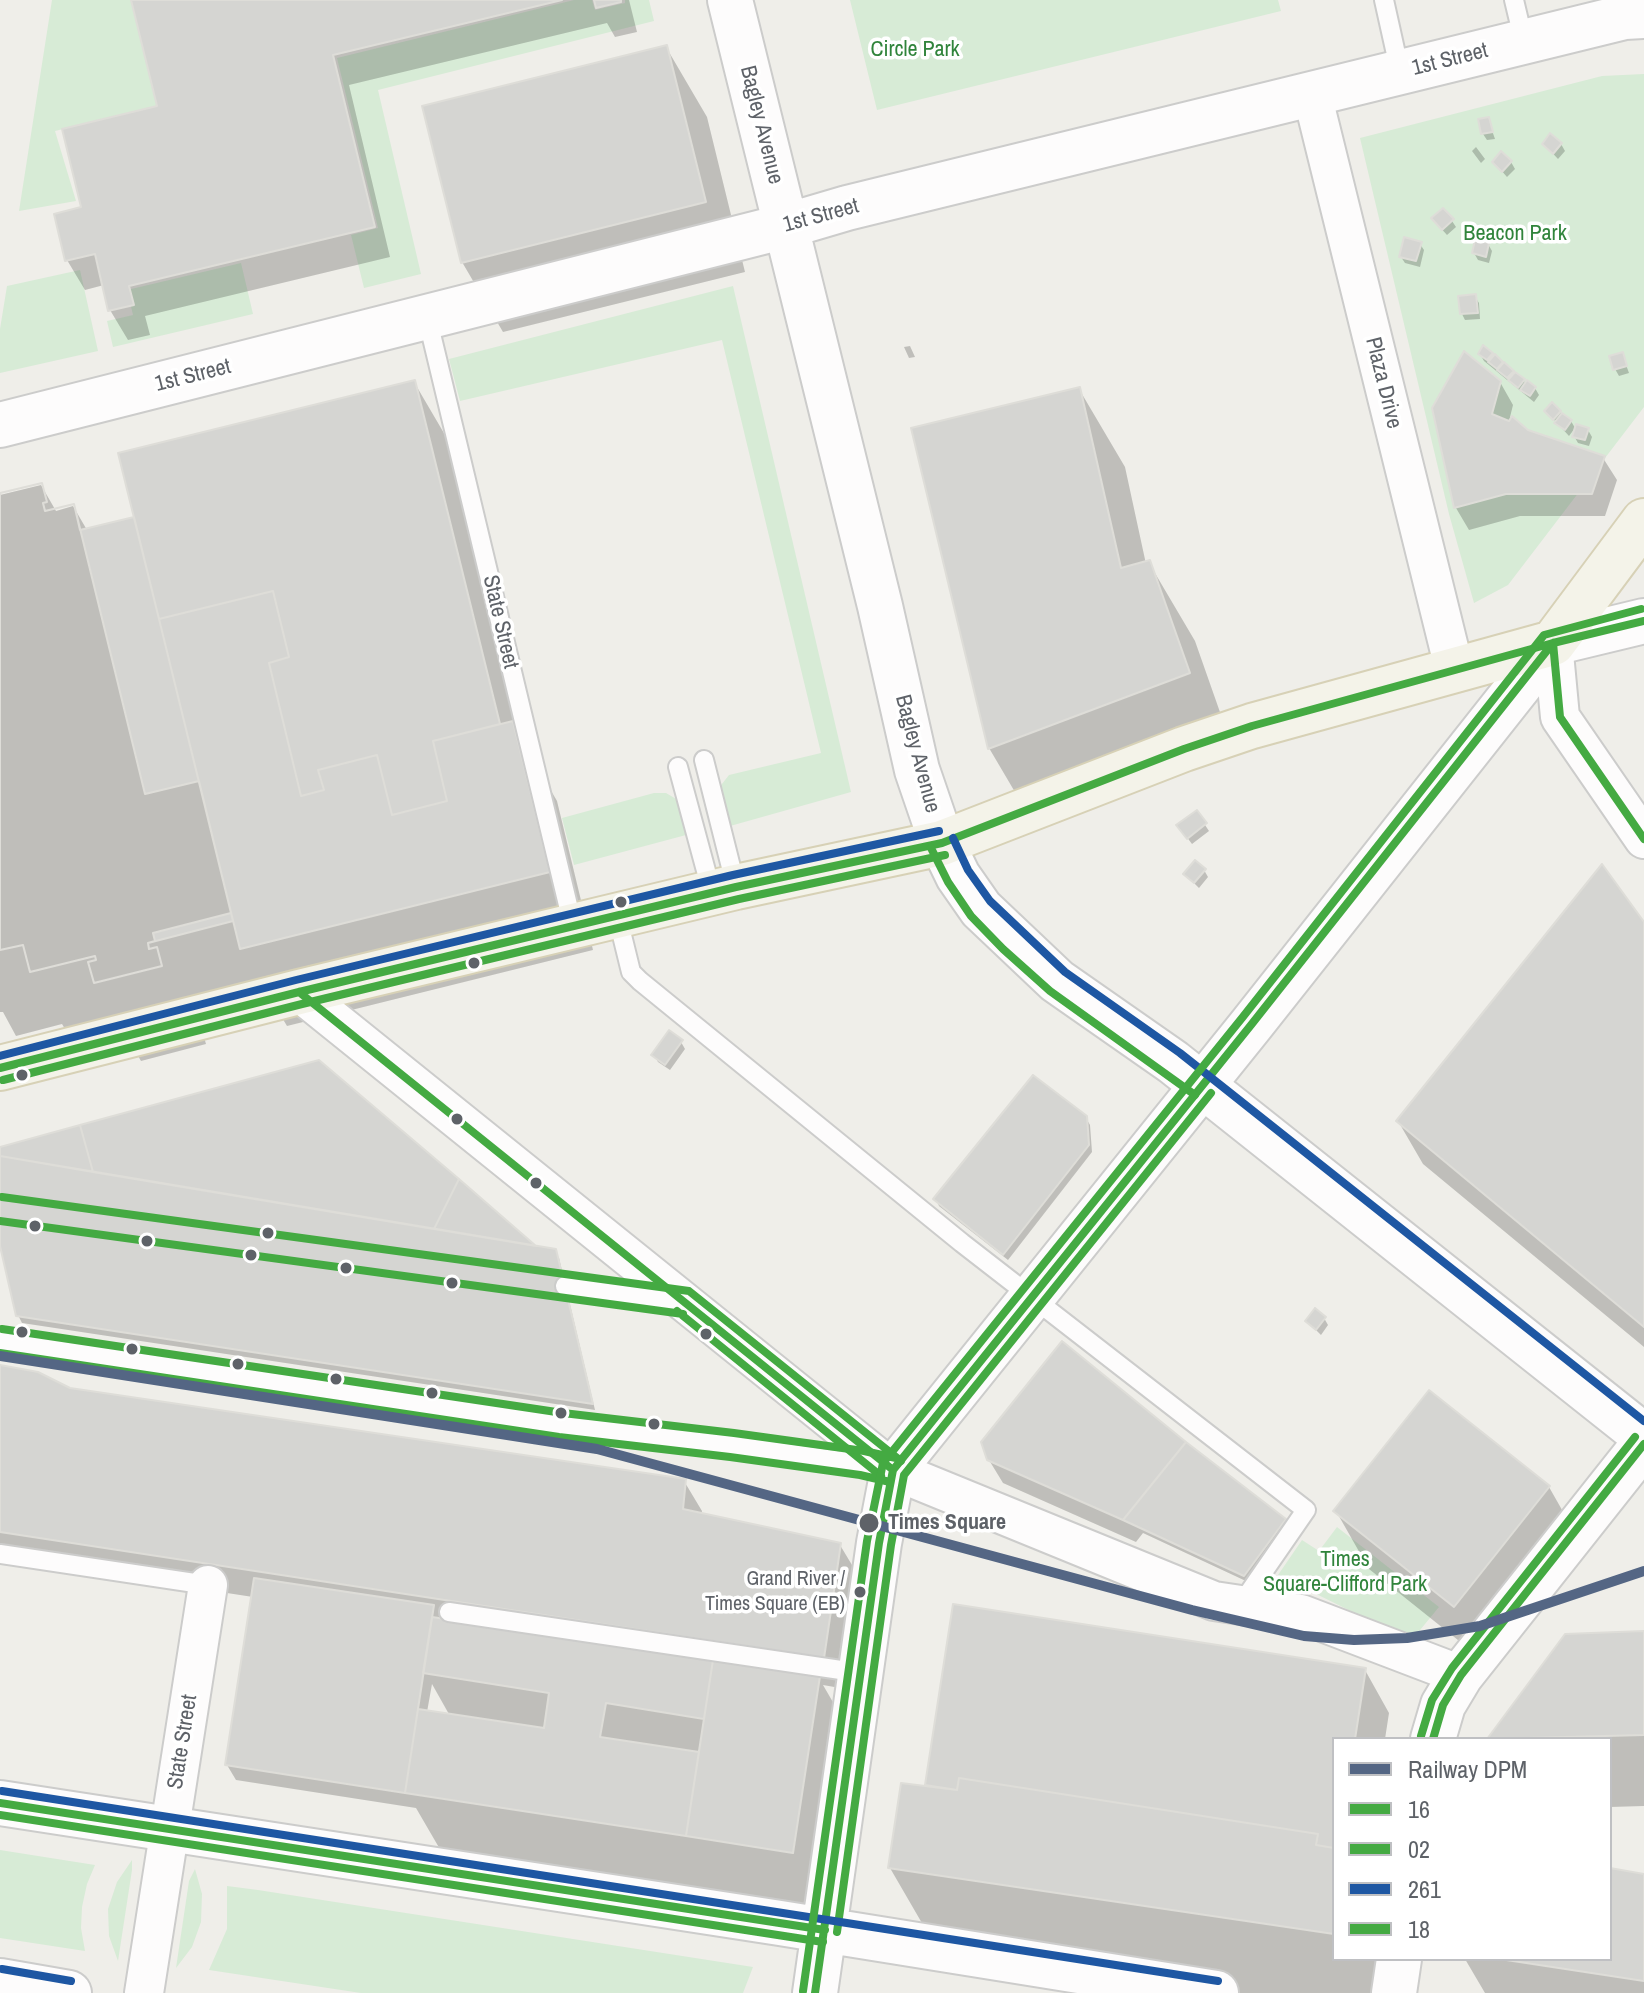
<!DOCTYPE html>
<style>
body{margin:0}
#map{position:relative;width:1644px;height:1993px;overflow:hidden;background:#efeee9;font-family:"Archivo Narrow",sans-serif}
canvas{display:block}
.legend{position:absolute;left:1332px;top:1737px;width:280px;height:224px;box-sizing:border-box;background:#fff;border:2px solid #bfc0c3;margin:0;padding:10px 14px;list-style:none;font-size:24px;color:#5e6268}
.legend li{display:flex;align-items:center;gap:16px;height:40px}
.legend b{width:40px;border:2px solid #bfc0c3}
</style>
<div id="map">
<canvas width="1644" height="1993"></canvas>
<ul class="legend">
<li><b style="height:10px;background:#546684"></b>Railway DPM</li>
<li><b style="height:10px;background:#44aa42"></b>16</li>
<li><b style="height:10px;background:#44aa42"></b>02</li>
<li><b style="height:10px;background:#1e57a3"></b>261</li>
<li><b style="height:10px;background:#44aa42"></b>18</li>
</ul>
</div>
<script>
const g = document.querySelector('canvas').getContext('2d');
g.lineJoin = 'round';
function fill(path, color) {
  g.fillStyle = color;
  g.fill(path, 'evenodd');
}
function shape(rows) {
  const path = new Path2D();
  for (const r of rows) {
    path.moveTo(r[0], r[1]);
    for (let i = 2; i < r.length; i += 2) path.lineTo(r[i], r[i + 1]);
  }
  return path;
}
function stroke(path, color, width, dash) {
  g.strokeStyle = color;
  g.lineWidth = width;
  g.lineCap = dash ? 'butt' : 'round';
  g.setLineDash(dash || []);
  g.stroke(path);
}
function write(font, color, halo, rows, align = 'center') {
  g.font = font + ' "Archivo Narrow",sans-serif';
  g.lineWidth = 7;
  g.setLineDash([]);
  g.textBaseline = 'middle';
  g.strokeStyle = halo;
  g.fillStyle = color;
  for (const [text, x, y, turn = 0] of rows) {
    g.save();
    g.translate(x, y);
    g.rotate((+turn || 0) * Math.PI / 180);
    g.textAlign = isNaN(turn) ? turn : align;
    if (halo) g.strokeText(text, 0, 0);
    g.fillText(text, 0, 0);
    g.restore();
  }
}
fill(shape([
 [52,0,131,0,157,106,55,131,76,201,19,211],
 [574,0,592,0,595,10,625,3,625,0,649,0,654,21,378,90,421,274,364,288,351,235,378,228,337,58],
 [850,0,1278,0,1281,11,877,110],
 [1644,74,1644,407,1508,585,1474,603,1449,514,1360,138,1602,76],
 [241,263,253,314,113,347,107,321,133,315,127,290],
 [80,270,98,351,0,373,0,329,7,286],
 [733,286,851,792,723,828,718,789,729,775,821,753,722,340,460,401,449,359],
 [654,793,666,793,678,800,686,835,574,865,562,818],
 [1337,1527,1439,1607,1411,1641,1278,1575,1302,1540,1319,1551],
 [0,1850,95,1865,87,1884,82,1907,81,1928,85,1951,0,1938],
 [132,1860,132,1870,118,1961,109,1936,108,1909,117,1882],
 [195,1869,202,1894,201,1922,192,1947,176,1968,189,1881],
 [227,1886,258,1890,753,1967,743,1993,361,1993,209,1970,227,1929]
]), '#d7ebd6');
fill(shape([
 [133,0,629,0,637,32,615,37,607,23,349,85,390,257,145,316,150,335,128,340,110,310,104,285,85,290,67,260,84,209,159,108],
 [666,47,707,117,745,272,503,332,462,262],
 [1488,119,1495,139,1487,140,1483,134],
 [1544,144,1561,144,1565,151,1558,159],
 [1476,147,1485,159,1481,163,1472,151],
 [1494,162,1511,162,1515,169,1507,177],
 [1452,221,1456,227,1447,235,1438,225],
 [1420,244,1424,250,1420,267,1405,263,1401,257],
 [1488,244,1492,251,1489,263,1478,260,1474,253],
 [1475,297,1479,303,1480,319,1465,320,1462,314],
 [910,346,915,357,909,358,904,347],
 [1480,354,1491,354,1515,376,1535,388,1539,395,1534,402,1484,361],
 [1622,354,1629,373,1619,376,1615,369],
 [414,382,448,440,521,739,557,801,593,950,287,1026,272,1001,201,1027,206,1044,141,1061,127,1037,77,1049,62,1024,16,1036,3,1012,0,1012,0,495,41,485,56,511,73,506,87,530,133,519],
 [1500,382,1513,405,1510,417,1527,431,1603,458,1617,480,1605,516,1520,516,1469,530,1456,508],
 [1079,389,1125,467,1146,564,1149,563,1195,641,1234,752,1035,826,989,748],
 [1546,411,1560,412,1571,421,1575,428,1569,436],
 [1588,430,1592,437,1589,446,1578,443,1574,436],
 [1197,813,1209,831,1192,844,1183,832],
 [1204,870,1208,877,1199,888,1186,875],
 [1644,926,1644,1347,1423,1164,1398,1121],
 [681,1042,685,1049,670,1070,658,1062,654,1055],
 [1086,1118,1090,1125,1092,1152,1008,1260,939,1206,936,1199],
 [0,1149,554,1251,559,1258,595,1410,22,1323,18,1315,0,1236],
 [1324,1318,1328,1325,1321,1335,1308,1322],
 [0,1367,70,1389,684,1481,702,1511,701,1516,840,1545,858,1575,840,1688,823,1685,866,1759,839,1933,448,1863,416,1808,236,1780,227,1765,253,1597,0,1558],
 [432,1684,450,1716,427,1712],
 [989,1460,1285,1521,1288,1528,1248,1582,1143,1533,1136,1542,1003,1483],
 [1549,1487,1582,1545,1488,1664,1369,1569,1336,1511],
 [1644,1633,1644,1806,1610,1807,1610,1739,1489,1739,1566,1636],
 [1365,1670,1389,1713,1385,1739,1334,1739,1334,1959,1396,1959,1391,1993,1236,1993,937,1949,890,1868,929,1789,927,1785],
 [1610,1870,1644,1876,1644,1993,1485,1993,1465,1959,1610,1959]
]), '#0003');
const building = shape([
 [131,0,562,0,333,55,375,227,129,286,134,305,108,311,95,254,65,261,54,214,81,207,62,129,157,106,131,0],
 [594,0,621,0,621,2,596,8,594,0],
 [667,45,706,202,461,263,422,106,667,45],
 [1489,117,1493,132,1481,134,1478,119,1489,117],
 [1550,133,1562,143,1553,154,1542,144,1550,133],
 [1501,151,1512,161,1502,172,1492,162,1501,151],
 [1443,208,1454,219,1442,230,1431,218,1443,208],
 [1404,237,1422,242,1416,261,1399,257,1404,237],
 [1475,240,1489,243,1486,257,1472,253,1475,240],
 [1476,294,1478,313,1460,314,1458,296,1476,294],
 [1483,345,1493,353,1487,360,1478,354,1483,345],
 [1464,351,1501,381,1492,414,1509,421,1512,416,1528,430,1605,456,1592,494,1506,494,1454,508,1432,408,1464,351],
 [1623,352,1627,366,1613,370,1609,356,1623,352],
 [1495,354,1503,362,1497,369,1488,362,1495,354],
 [1504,362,1514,371,1507,378,1497,370,1504,362],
 [1515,372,1525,379,1518,388,1508,380,1515,372],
 [415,380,500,724,433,741,447,801,392,815,377,755,318,770,324,790,301,796,269,663,289,657,273,591,159,619,118,453,415,380],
 [1527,380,1536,387,1530,396,1520,390,1527,380],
 [1080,387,1121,568,1150,560,1190,673,988,749,911,428,1080,387],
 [1552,402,1561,411,1553,420,1544,411,1552,402],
 [1562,413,1572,420,1565,430,1554,423,1562,413],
 [1576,424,1589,428,1585,440,1572,437,1576,424],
 [42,483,47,502,43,503,45,511,74,504,145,794,199,781,231,913,153,933,155,941,148,943,149,949,157,947,162,966,94,983,88,962,96,960,95,956,30,972,23,945,0,950,0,493,42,483],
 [42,483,47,502,43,503,45,511,74,504,80,530,134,517,233,921,148,943,149,949,157,947,162,966,94,983,88,962,96,960,95,956,30,972,23,945,0,950,0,493,42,483],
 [273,591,289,657,269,663,301,796,324,790,318,770,377,755,392,815,447,801,433,741,513,721,550,872,240,949,159,619,273,591],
 [1197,810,1207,823,1187,839,1176,825,1197,810],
 [1195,860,1206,869,1194,883,1183,874,1195,860],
 [1602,864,1644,922,1644,1327,1396,1121,1602,864],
 [669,1030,683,1040,665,1065,651,1055,669,1030],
 [319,1060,459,1179,434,1229,93,1172,80,1125,319,1060],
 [1033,1075,1087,1116,1089,1145,1003,1255,933,1199,1033,1075],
 [80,1125,93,1172,0,1156,0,1147,80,1125],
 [0,1156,556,1249,593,1404,16,1316,0,1246,0,1156],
 [459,1179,536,1246,434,1229,459,1179],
 [1315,1308,1326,1317,1316,1330,1305,1321,1315,1308],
 [1062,1341,1186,1442,1123,1520,987,1460,981,1442,1062,1341],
 [0,1365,38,1372,70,1388,686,1479,683,1509,841,1543,824,1658,0,1532,0,1365],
 [1429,1390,1550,1486,1454,1607,1333,1511,1429,1390],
 [1186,1442,1286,1519,1244,1576,1123,1520,1186,1442],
 [254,1578,434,1605,405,1793,225,1765,254,1578],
 [953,1604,1366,1668,1355,1739,1334,1739,1334,1848,1316,1845,1318,1834,959,1778,957,1790,925,1785,953,1604],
 [432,1617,713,1660,704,1719,606,1703,600,1737,699,1752,686,1836,405,1793,418,1709,544,1728,549,1693,423,1673,432,1617],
 [1644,1631,1644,1735,1487,1739,1565,1634,1644,1631],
 [713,1660,820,1676,793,1853,686,1836,713,1660],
 [959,1778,1318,1834,1316,1845,1334,1848,1334,1934,888,1868,901,1783,957,1790,959,1778],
 [1610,1868,1644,1874,1644,1981,1500,1959,1610,1959,1610,1868]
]);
fill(building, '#d5d5d2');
stroke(building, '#deddd8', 2);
const service = shape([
 [1384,0,1400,72],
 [1514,0,1524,42],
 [427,317,573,926],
 [704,760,736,887],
 [678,767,712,893],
 [617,915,631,972,640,981,962,1243,1306,1510,1239,1607],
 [565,1286,669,1300],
 [0,1341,561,1425,732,1445,876,1466],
 [0,1554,208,1585],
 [449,1612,861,1673]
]);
const minor = shape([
 [1312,94,1455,672],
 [1553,643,1560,717,1644,839],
 [299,992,893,1470,1214,1601,1301,1614,1461,1675],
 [144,1993,208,1585]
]);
const tertiary = shape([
 [730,0,880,606,917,770,942,843,958,876,981,909,1057,981,1173,1062,1644,1436],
 [0,425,786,226,847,208,1625,17,1644,16],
 [1433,1739,1443,1705,1461,1675,1644,1444],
 [0,1803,780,1923,1216,1993],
 [0,1981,69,1993],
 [815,1993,879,1543,893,1470,1251,1025,1553,643,1644,621],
 [1394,1993,1399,1959]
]);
const primary = shape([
 [0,1068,299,992,736,887,942,843,1184,749,1252,726,1553,643,1644,521]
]);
stroke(service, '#cccccb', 22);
stroke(minor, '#cccccb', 42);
stroke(tertiary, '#cccccb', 48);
stroke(primary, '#d7d1b6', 48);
stroke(service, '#fdfcfc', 18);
stroke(minor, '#fdfcfc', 38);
stroke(tertiary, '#fdfcfc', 44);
stroke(primary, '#f4f3e9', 44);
stroke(shape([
 [1553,643,1560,717,1644,839],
 [299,992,893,1470],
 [0,1068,299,992,736,887,942,843,1184,749,1252,726,1553,643,1644,621],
 [1433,1739,1443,1705,1461,1675,1644,1444],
 [0,1803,825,1930],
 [815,1993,879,1543,893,1470,1251,1025,1553,643]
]), '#44aa42', 8);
stroke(shape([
 [931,848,948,882,971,916,1003,949,1050,991,1195,1095],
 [3,1080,302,1004,739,899,945,855],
 [0,1221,683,1314],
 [677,1311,881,1476],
 [0,1353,559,1437,730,1457,860,1475,890,1482],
 [0,1815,823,1942],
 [837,1932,891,1545,904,1475,1211,1093]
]), '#44aa42', 8);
stroke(shape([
 [953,838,968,870,990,901,1065,972,1180,1053,1644,1421],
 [0,1056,296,980,733,875,939,831],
 [2,1791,1218,1981],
 [2,1969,71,1981]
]), '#1e57a3', 8);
stroke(shape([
 [2,1197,689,1291,901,1461],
 [2,1329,563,1413,734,1433,864,1451,896,1458],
 [1421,1736,1432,1700,1452,1668,1635,1437],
 [803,1991,867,1541,883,1463,1242,1018,1544,635,1641,609]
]), '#44aa42', 8);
stroke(shape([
 [0,1356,597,1449,1192,1610,1304,1636,1354,1640,1407,1638,1480,1626,1644,1571]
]), '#546684', 10);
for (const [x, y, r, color] of [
 [621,902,7,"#5e6268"],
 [474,963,7,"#5e6268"],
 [22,1075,7,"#5e6268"],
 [457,1119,7,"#5e6268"],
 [536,1183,7,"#5e6268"],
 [35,1226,7,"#5e6268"],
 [268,1233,7,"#5e6268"],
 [147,1241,7,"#5e6268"],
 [251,1255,7,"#5e6268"],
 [346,1268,7,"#5e6268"],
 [452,1283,7,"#5e6268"],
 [22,1332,7,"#5e6268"],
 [706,1334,7,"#5e6268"],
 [132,1349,7,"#5e6268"],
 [238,1364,7,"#5e6268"],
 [336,1379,7,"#5e6268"],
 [432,1393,7,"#5e6268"],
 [561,1413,7,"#5e6268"],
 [654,1424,7,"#5e6268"],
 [869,1523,11,"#5e6268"],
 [860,1592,7,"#5e6268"]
]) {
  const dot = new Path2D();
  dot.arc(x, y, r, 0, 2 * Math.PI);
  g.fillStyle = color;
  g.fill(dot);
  stroke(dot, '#fff', 3);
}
write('20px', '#5e6268', '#fff', [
 ["Grand River /",845,1580],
 ["Times Square (EB)",845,1605]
], 'right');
write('22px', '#30843b', '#fff', [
 ["Circle Park",915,50],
 ["Beacon Park",1515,234],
 ["Times",1345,1560],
 ["Square-Clifford Park",1345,1585]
]);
write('22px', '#5e6268', '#fff', [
 ["1st Street",1450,60,-14],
 ["Bagley Avenue",761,125,76],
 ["1st Street",821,216,-15],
 ["1st Street",193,376,-14],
 ["Plaza Drive",1383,383,76],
 ["State Street",500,622,77],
 ["Bagley Avenue",917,754,75],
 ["State Street",183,1742,-81]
]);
write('bold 22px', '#5e6268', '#fff', [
 ["Times Square",888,1523]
], 'left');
</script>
